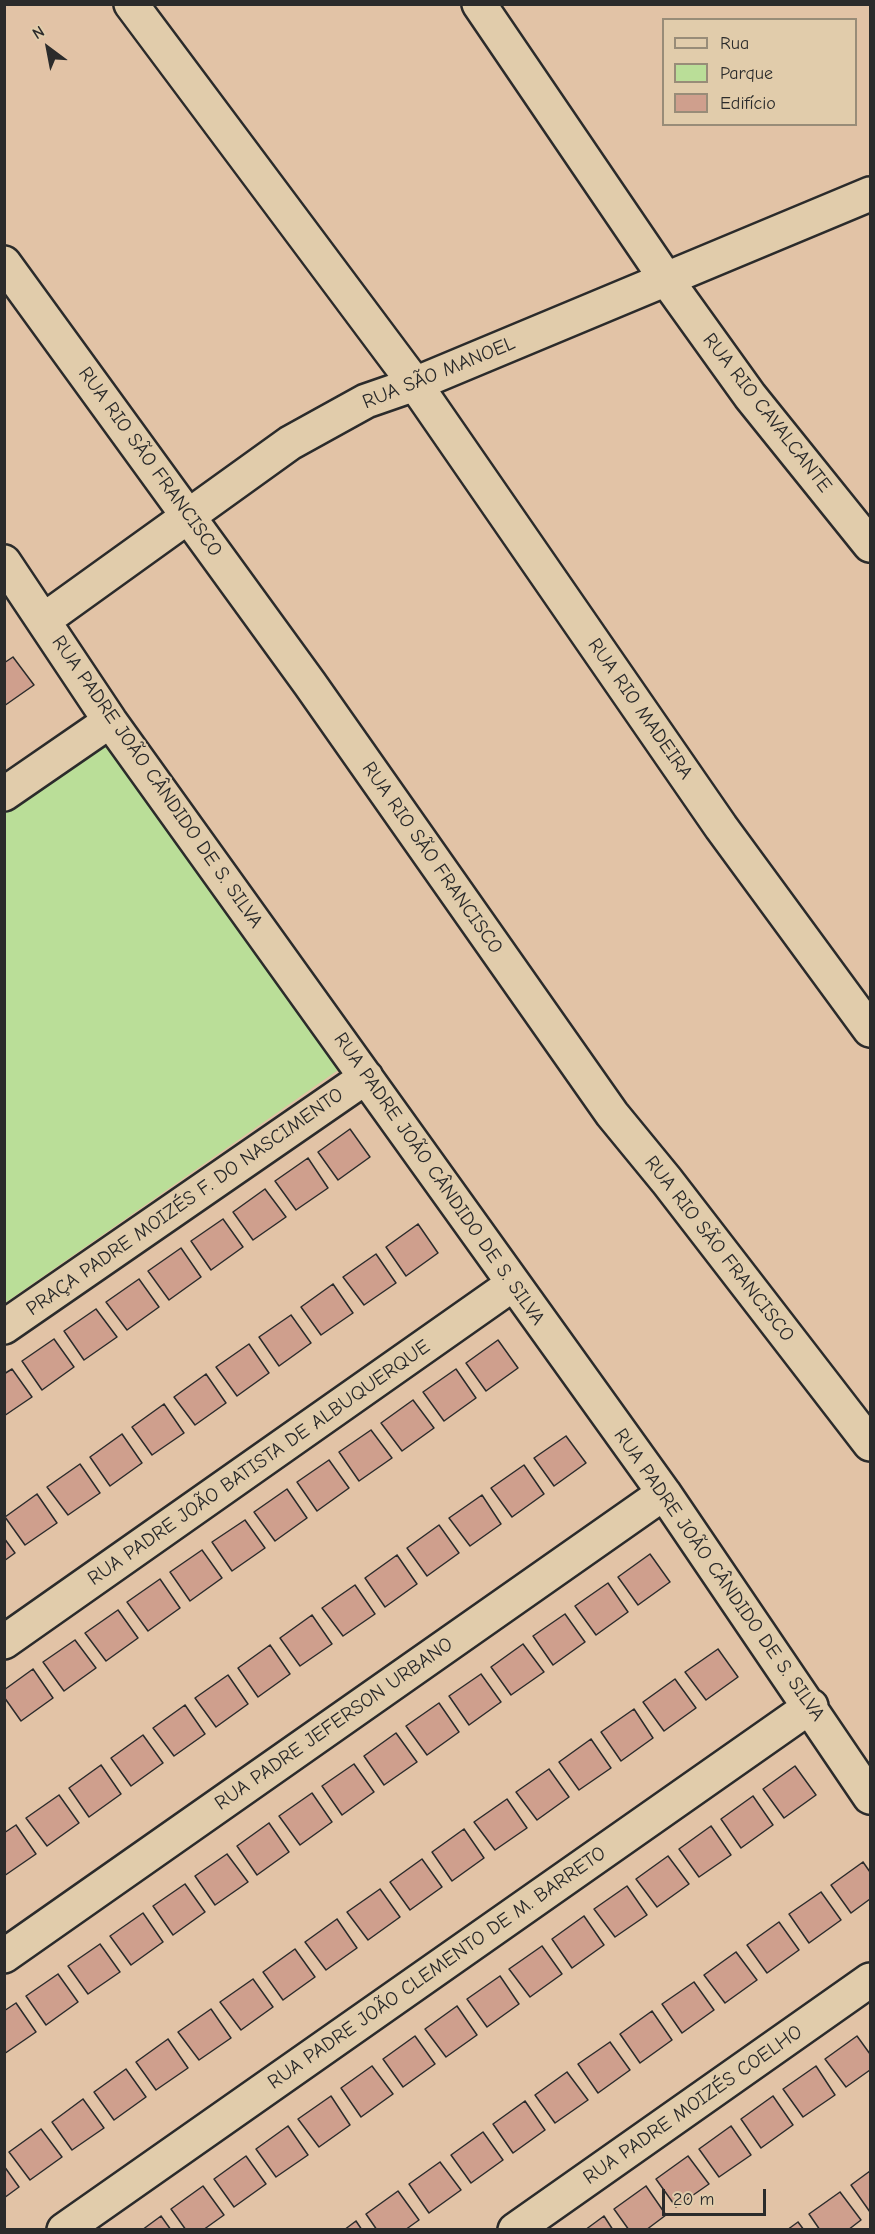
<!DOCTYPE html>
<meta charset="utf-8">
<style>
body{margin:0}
#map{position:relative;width:875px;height:2234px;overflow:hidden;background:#e2c3a6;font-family:"Comic Neue",sans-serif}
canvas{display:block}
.frame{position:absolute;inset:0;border:6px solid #2b2b2b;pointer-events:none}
.legend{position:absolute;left:662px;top:18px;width:195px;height:108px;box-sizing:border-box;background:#e1ccab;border:2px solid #988c78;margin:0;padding:8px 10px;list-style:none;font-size:18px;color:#2b2b2b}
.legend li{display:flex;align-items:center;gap:12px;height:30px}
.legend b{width:30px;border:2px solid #988c78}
.north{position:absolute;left:18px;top:18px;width:60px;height:60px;-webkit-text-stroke:4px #e1ccab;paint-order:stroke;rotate:328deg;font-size:16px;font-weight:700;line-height:24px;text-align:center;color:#2b2b2b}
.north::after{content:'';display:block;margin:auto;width:21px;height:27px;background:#2b2b2b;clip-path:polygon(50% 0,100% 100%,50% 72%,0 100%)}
.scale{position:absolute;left:662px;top:2189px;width:104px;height:27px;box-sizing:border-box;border:3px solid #2b2b2b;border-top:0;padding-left:8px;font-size:18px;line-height:21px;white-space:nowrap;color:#2b2b2b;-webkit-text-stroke:4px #e1ccab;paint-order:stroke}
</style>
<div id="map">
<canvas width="875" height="2234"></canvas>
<div class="frame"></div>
<ul class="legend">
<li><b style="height:8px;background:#e1ccab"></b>Rua</li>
<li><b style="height:16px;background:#bade98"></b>Parque</li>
<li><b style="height:16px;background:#cf9f8d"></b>Edifício</li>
</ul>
<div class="north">N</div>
<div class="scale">20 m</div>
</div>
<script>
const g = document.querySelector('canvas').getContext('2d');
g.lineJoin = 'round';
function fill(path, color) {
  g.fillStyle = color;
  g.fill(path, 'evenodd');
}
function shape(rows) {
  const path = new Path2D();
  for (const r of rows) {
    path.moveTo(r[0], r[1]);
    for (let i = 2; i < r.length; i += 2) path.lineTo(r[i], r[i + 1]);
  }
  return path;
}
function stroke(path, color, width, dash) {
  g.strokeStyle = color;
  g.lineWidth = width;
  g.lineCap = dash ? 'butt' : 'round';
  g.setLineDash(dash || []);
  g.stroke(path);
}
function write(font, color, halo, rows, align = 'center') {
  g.font = font + ' "Comic Neue",sans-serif';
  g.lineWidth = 4.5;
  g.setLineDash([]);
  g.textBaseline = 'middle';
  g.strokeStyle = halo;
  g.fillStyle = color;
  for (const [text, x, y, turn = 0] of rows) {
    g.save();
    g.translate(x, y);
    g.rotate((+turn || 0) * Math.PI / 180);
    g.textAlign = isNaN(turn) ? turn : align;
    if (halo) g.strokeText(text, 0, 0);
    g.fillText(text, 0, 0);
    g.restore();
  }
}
fill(shape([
 [102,740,341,1068,5,1303,4,809]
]), '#bade98');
const building = shape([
 [13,657,34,685,4,706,4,663,13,657],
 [350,1129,370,1157,338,1180,318,1152,350,1129],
 [308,1158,328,1188,296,1210,275,1181,308,1158],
 [265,1189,286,1217,253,1240,233,1212,265,1189],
 [223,1219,243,1247,211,1270,191,1241,223,1219],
 [418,1224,438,1253,406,1276,386,1247,418,1224],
 [181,1248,201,1277,169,1300,148,1271,181,1248],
 [376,1254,396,1283,364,1305,343,1277,376,1254],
 [139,1279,159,1307,127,1330,106,1302,139,1279],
 [333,1284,353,1313,321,1335,301,1307,333,1284],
 [96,1309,117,1337,84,1360,64,1331,96,1309],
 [291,1315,311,1343,279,1366,259,1337,291,1315],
 [54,1339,74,1367,42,1390,22,1361,54,1339],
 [498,1340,518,1368,486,1391,466,1363,498,1340],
 [249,1344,269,1373,237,1396,216,1367,249,1344],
 [12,1369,32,1397,4,1416,4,1374,12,1369],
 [456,1369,476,1398,444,1421,423,1392,456,1369],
 [206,1374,226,1403,195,1425,174,1397,206,1374],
 [413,1400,434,1428,402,1451,381,1423,413,1400],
 [164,1404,184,1433,152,1455,132,1427,164,1404],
 [371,1430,392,1458,359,1481,339,1452,371,1430],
 [122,1434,142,1463,110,1486,90,1457,122,1434],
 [566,1436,586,1463,554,1486,534,1458,566,1436],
 [329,1460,349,1488,317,1511,297,1482,329,1460],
 [80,1464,100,1493,68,1515,47,1487,80,1464],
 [524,1465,544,1494,512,1517,491,1488,524,1465],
 [287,1489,307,1518,275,1541,254,1512,287,1489],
 [37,1494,57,1523,25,1545,5,1517,37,1494],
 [482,1495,501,1524,470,1546,449,1518,482,1495],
 [245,1520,265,1548,232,1571,212,1542,245,1520],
 [439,1525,459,1553,427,1576,407,1548,439,1525],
 [4,1538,15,1553,4,1561,4,1538],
 [202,1550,222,1578,190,1601,170,1572,202,1550],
 [650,1554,670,1582,638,1605,618,1577,650,1554],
 [397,1555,417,1584,385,1607,365,1578,397,1555],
 [160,1579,180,1608,148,1631,127,1602,160,1579],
 [608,1583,628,1612,596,1635,575,1606,608,1583],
 [355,1585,375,1614,343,1636,322,1608,355,1585],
 [118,1610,138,1638,106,1661,85,1633,118,1610],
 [565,1614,585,1642,553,1665,533,1636,565,1614],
 [312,1615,332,1644,300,1666,280,1638,312,1615],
 [75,1640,96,1668,64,1691,43,1662,75,1640],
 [523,1644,544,1672,511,1695,491,1667,523,1644],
 [270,1645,290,1674,258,1697,238,1668,270,1645],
 [718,1649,738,1677,706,1700,685,1672,718,1649],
 [33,1669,53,1698,21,1721,4,1697,4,1690,33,1669],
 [481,1674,501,1702,469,1725,449,1696,481,1674],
 [228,1675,248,1704,216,1727,195,1698,228,1675],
 [675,1679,696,1708,664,1731,643,1702,675,1679],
 [439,1703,459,1732,427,1755,406,1726,439,1703],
 [185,1705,205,1734,174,1756,153,1728,185,1705],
 [634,1709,653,1738,621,1761,601,1732,634,1709],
 [396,1733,417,1762,384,1785,364,1756,396,1733],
 [143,1735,163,1763,131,1786,111,1758,143,1735],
 [591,1739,611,1768,579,1790,559,1762,591,1739],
 [354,1764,374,1792,342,1815,322,1786,354,1764],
 [101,1765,121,1794,89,1817,69,1788,101,1765],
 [795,1766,816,1795,784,1818,763,1789,795,1766],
 [549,1769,569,1797,537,1820,516,1792,549,1769],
 [312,1793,332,1822,300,1845,279,1816,312,1793],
 [59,1795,79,1823,47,1846,26,1818,59,1795],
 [753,1796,773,1825,741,1848,721,1819,753,1796],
 [507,1799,527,1828,495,1850,474,1822,507,1799],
 [269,1823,289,1852,257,1875,237,1846,269,1823],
 [16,1825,36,1854,4,1876,4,1833,16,1825],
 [711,1826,731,1855,699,1877,679,1849,711,1826],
 [464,1829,484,1858,452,1881,432,1852,464,1829],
 [227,1854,248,1882,215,1905,195,1876,227,1854],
 [668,1856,689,1884,657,1907,636,1879,668,1856],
 [422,1859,442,1887,410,1910,390,1882,422,1859],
 [863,1862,870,1872,870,1899,851,1913,831,1885,863,1862],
 [185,1884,205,1912,173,1935,153,1906,185,1884],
 [627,1886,647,1915,615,1937,594,1909,627,1886],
 [380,1889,400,1917,368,1940,347,1912,380,1889],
 [821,1892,841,1920,809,1943,789,1914,821,1892],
 [143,1913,163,1942,131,1965,110,1936,143,1913],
 [584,1916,604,1945,572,1968,552,1939,584,1916],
 [337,1919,357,1948,326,1970,305,1942,337,1919],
 [779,1922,799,1950,767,1973,747,1945,779,1922],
 [100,1944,120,1972,88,1994,68,1966,100,1944],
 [542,1946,562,1974,530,1997,509,1969,542,1946],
 [295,1949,315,1977,283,2000,263,1972,295,1949],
 [736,1952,757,1980,725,2003,704,1975,736,1952],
 [58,1974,78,2002,46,2025,26,1996,58,1974],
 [500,1976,519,2004,487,2027,467,1999,500,1976],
 [253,1979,273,2007,241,2030,220,2002,253,1979],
 [694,1982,714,2010,682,2033,662,2004,694,1982],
 [16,2003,36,2032,4,2054,4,2011,16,2003],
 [457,2006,477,2035,446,2057,425,2029,457,2006],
 [211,2009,231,2038,199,2060,178,2032,211,2009],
 [652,2011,672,2040,640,2063,620,2034,652,2011],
 [415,2036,435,2064,403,2087,383,2059,415,2036],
 [857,2036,870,2054,870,2070,846,2087,825,2059,857,2036],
 [168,2039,188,2068,156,2090,136,2062,168,2039],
 [610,2042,630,2070,598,2093,578,2064,610,2042],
 [372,2066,393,2094,361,2117,341,2088,372,2066],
 [816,2066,835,2095,803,2117,783,2089,816,2066],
 [126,2069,146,2097,114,2120,94,2092,126,2069],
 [567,2072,588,2100,555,2123,535,2095,567,2072],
 [331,2096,350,2125,319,2147,298,2119,331,2096],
 [773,2096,793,2125,761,2148,741,2119,773,2096],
 [83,2099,104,2128,72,2150,52,2122,83,2099],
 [525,2101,545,2130,513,2153,493,2124,525,2101],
 [288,2126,308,2155,276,2177,256,2149,288,2126],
 [731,2126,751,2155,719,2177,699,2149,731,2126],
 [41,2129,62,2157,30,2180,9,2152,41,2129],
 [483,2132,503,2160,471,2183,451,2155,483,2132],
 [246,2156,266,2184,234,2207,214,2179,246,2156],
 [688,2156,709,2184,676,2207,656,2179,688,2156],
 [440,2162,461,2190,429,2213,409,2184,440,2162],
 [4,2166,19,2187,4,2198,4,2166],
 [870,2171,870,2212,851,2185,870,2171],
 [203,2186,224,2215,203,2230,186,2230,171,2209,203,2186],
 [646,2186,666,2215,646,2230,629,2230,614,2209,646,2186],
 [398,2191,419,2220,405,2230,377,2230,366,2214,398,2191],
 [840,2192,861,2220,848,2230,820,2230,809,2214,840,2192],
 [161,2216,171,2230,142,2230,161,2216],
 [604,2216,613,2230,585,2230,604,2216],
 [356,2221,362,2230,344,2230,356,2221],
 [798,2222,804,2230,787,2230,798,2222]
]);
fill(building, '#cf9f8d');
stroke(building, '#2b2b2b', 1.5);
const minor = shape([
 [131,4,415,384,721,827,870,1030],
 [479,4,666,279,750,396,870,545],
 [4,263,310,684,612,1114,667,1181,870,1444],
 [4,562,110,721,664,1493,870,1797],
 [44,620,290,443,366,401,415,384,870,194],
 [4,794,110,721],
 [4,1327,366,1077],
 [4,1642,513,1284],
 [4,1956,664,1493],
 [64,2230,811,1706],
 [515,2230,870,1980]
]);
stroke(minor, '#2b2b2b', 38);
stroke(minor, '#e1ccab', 33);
write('20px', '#2b2b2b', '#e1ccab', [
 ["RUA SÃO MANOEL",439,373,-22],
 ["RUA RIO CAVALCANTE",767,413,52],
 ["RUA RIO SÃO FRANCISCO",150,462,54],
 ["RUA RIO MADEIRA",640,709,55],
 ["RUA PADRE JOÃO CÂNDIDO DE S. SILVA",157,782,55],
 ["RUA RIO SÃO FRANCISCO",432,858,55],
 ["RUA PADRE JOÃO CÂNDIDO DE S. SILVA",439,1179,55],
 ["PRAÇA PADRE MOIZÉS F. DO NASCIMENTO",185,1202,-35],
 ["RUA RIO SÃO FRANCISCO",719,1249,52],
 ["RUA PADRE JOÃO BATISTA DE ALBUQUERQUE",259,1463,-35],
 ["RUA PADRE JOÃO CÂNDIDO DE S. SILVA",719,1575,55],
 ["RUA PADRE JEFERSON URBANO",334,1724,-35],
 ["RUA PADRE JOÃO CLEMENTO DE M. BARRETO",437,1968,-35],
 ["RUA PADRE MOIZÉS COELHO",693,2105,-35]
]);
</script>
